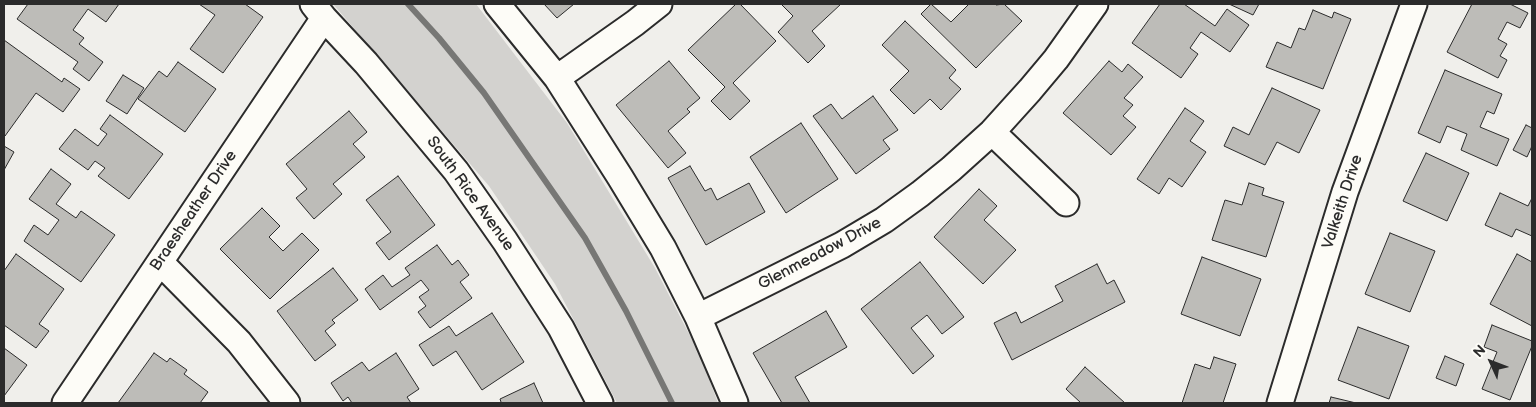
<!DOCTYPE html>
<style>
body{margin:0}
#map{position:relative;width:1536px;height:407px;overflow:hidden;background:#f0efeb;font-family:"Balsamiq Sans",sans-serif}
canvas{display:block}
.frame{position:absolute;inset:0;border:5px solid #2b2b2b;pointer-events:none}
.north{position:absolute;left:1466px;top:337px;width:50px;height:50px;-webkit-text-stroke:4px #fdfcf7;paint-order:stroke;rotate:313deg;font-size:14px;font-weight:700;line-height:20px;text-align:center;color:#2b2b2b}
.north::after{content:'';display:block;margin:auto;width:18px;height:22px;background:#2b2b2b;clip-path:polygon(50% 0,100% 100%,50% 72%,0 100%)}
</style>
<div id="map">
<canvas width="1536" height="407"></canvas>
<div class="frame"></div>
<div class="north">N</div>
</div>
<script>
const g = document.querySelector('canvas').getContext('2d');
g.lineJoin = 'round';
function fill(path, color) {
  g.fillStyle = color;
  g.fill(path, 'evenodd');
}
function shape(rows) {
  const path = new Path2D();
  for (const r of rows) {
    path.moveTo(r[0], r[1]);
    for (let i = 2; i < r.length; i += 2) path.lineTo(r[i], r[i + 1]);
  }
  return path;
}
function stroke(path, color, width, dash) {
  g.strokeStyle = color;
  g.lineWidth = width;
  g.lineCap = dash ? 'butt' : 'round';
  g.setLineDash(dash || []);
  g.stroke(path);
}
function write(font, color, halo, rows, align = 'center') {
  g.font = font + ' "Balsamiq Sans",sans-serif';
  g.lineWidth = 5;
  g.setLineDash([]);
  g.textBaseline = 'middle';
  g.strokeStyle = halo;
  g.fillStyle = color;
  for (const [text, x, y, turn = 0] of rows) {
    g.save();
    g.translate(x, y);
    g.rotate((+turn || 0) * Math.PI / 180);
    g.textAlign = isNaN(turn) ? turn : align;
    if (halo) g.strokeText(text, 0, 0);
    g.fillText(text, 0, 0);
    g.restore();
  }
}
fill(shape([
 [333,4,476,4,567,123,655,268,701,357,718,403,617,403,555,284,489,186]
]), '#d3d2cf');
stroke(shape([
 [408,4,439,38,484,93,585,238,626,311,672,403]
]), '#777775', 6);
const building = shape([
 [28,4,119,4,106,22,88,9,73,30,84,38,79,44,103,62,89,81,73,69,78,62,17,19,28,4],
 [199,4,245,4,263,17,223,73,190,49,215,15,199,4],
 [544,4,574,4,557,18,544,4],
 [736,4,740,4,776,41,733,83,750,101,730,120,711,101,725,87,688,50,736,4],
 [781,4,841,4,812,31,825,46,808,63,778,32,793,16,781,4],
 [931,4,951,22,968,5,966,4,995,4,996,5,1004,4,1022,21,976,68,921,14,931,4],
 [1160,4,1184,4,1215,26,1227,9,1249,25,1230,52,1201,32,1190,48,1198,54,1181,78,1132,43,1160,4],
 [1229,4,1259,4,1253,15,1229,4],
 [1472,4,1510,4,1528,13,1520,28,1507,22,1498,39,1507,44,1500,56,1507,60,1498,78,1447,52,1472,4],
 [1313,10,1332,18,1334,12,1351,19,1323,89,1266,67,1277,42,1291,48,1299,28,1305,30,1313,10],
 [905,21,956,70,949,78,961,89,941,110,930,99,914,114,890,90,909,71,882,45,905,21],
 [4,40,62,82,64,78,80,89,63,112,36,93,5,136,4,134,4,40],
 [669,61,700,98,687,109,690,112,668,131,686,153,668,168,616,105,669,61],
 [1109,61,1122,72,1128,64,1143,77,1124,98,1133,105,1123,116,1136,127,1111,155,1063,113,1109,61],
 [178,62,216,89,185,132,138,99,159,71,167,77,178,62],
 [1445,70,1502,94,1494,114,1487,111,1480,127,1509,139,1497,166,1461,150,1467,134,1447,126,1440,143,1418,133,1445,70],
 [123,75,144,88,127,114,106,101,123,75],
 [1272,88,1320,110,1299,153,1277,142,1265,165,1224,146,1233,127,1249,135,1272,88],
 [873,96,898,130,883,140,890,149,856,174,813,116,831,104,842,119,873,96],
 [1185,108,1204,121,1190,141,1206,152,1182,187,1169,178,1159,194,1137,179,1185,108],
 [349,111,367,132,353,144,365,157,333,184,342,194,314,219,296,198,307,189,286,164,349,111],
 [110,115,163,154,129,199,98,176,105,168,95,161,88,170,59,149,75,129,98,146,107,134,100,129,110,115],
 [801,123,838,179,786,213,750,157,801,123],
 [1526,125,1532,128,1532,146,1527,157,1513,150,1526,125],
 [4,146,14,152,4,170,4,146],
 [1426,153,1469,173,1447,221,1403,201,1426,153],
 [690,166,705,191,711,188,717,200,749,183,765,212,706,245,668,178,690,166],
 [51,169,71,184,56,204,76,218,81,211,115,235,81,282,24,241,34,225,48,235,59,220,29,199,51,169],
 [398,176,435,225,389,260,376,243,391,232,366,200,398,176],
 [1249,183,1264,188,1262,195,1284,202,1266,257,1212,240,1225,200,1242,205,1249,183],
 [979,189,997,206,984,220,1016,250,983,284,934,237,979,189],
 [1500,193,1528,206,1532,198,1532,236,1516,229,1512,237,1485,225,1500,193],
 [262,208,280,226,269,237,283,251,302,233,319,250,270,299,220,249,262,208],
 [1390,233,1435,251,1410,312,1365,294,1390,233],
 [437,245,452,265,458,260,469,275,460,282,472,298,430,328,418,312,426,306,419,297,429,290,421,280,380,310,365,289,383,275,392,287,410,275,405,268,437,245],
 [16,254,64,289,39,324,49,331,36,348,4,325,4,271,16,254],
 [1517,254,1532,262,1532,326,1490,304,1517,254],
 [1202,257,1261,279,1240,336,1181,314,1202,257],
 [920,262,964,317,942,334,927,315,911,328,934,356,913,374,861,309,920,262],
 [1097,264,1107,284,1114,280,1125,302,1012,360,994,323,1016,312,1021,323,1063,301,1055,286,1097,264],
 [333,268,358,300,332,320,335,323,325,331,336,345,315,361,277,311,333,268],
 [826,311,847,347,795,377,810,403,782,403,753,353,826,311],
 [492,313,524,362,482,390,456,351,433,366,419,345,449,326,456,336,492,313],
 [1492,325,1532,341,1532,346,1510,400,1482,389,1497,352,1484,347,1492,325],
 [1358,327,1409,346,1389,399,1338,380,1358,327],
 [4,348,27,365,4,396,4,348],
 [154,353,167,362,170,358,187,370,184,374,208,392,200,403,118,403,154,353],
 [396,353,419,389,407,397,411,403,352,403,348,397,343,401,331,383,362,362,369,371,396,353],
 [1445,356,1464,364,1456,386,1436,378,1445,356],
 [1214,357,1236,364,1223,403,1182,403,1195,364,1210,369,1214,357],
 [1085,367,1125,403,1081,403,1066,389,1085,367],
 [534,383,543,403,500,403,501,402,500,399,534,383],
 [1331,397,1356,403,1329,403,1331,397]
]);
fill(building, '#bdbcb8');
stroke(building, '#2b2b2b', 1);
const minor = shape([
 [313,4,324,18,366,63,456,171,505,241,561,328,600,403],
 [497,4,557,78,620,177,663,248,698,317,735,403],
 [557,78,635,23,659,4],
 [992,132,1066,203],
 [160,262,239,342,287,403],
 [698,317,842,245,884,220,920,194,951,169,992,132,1030,90,1056,59,1095,4],
 [65,403,324,18],
 [1280,403,1345,192,1414,4]
]);
stroke(minor, '#2b2b2b', 29);
stroke(minor, '#fdfcf7', 25);
write('16px', '#2b2b2b', '#fdfcf7', [
 ["South Rice Avenue",470,194,54],
 ["Valkeith Drive",1343,202,-72],
 ["Braesheather Drive",194,211,-56],
 ["Glenmeadow Drive",820,254,-28]
]);
</script>
